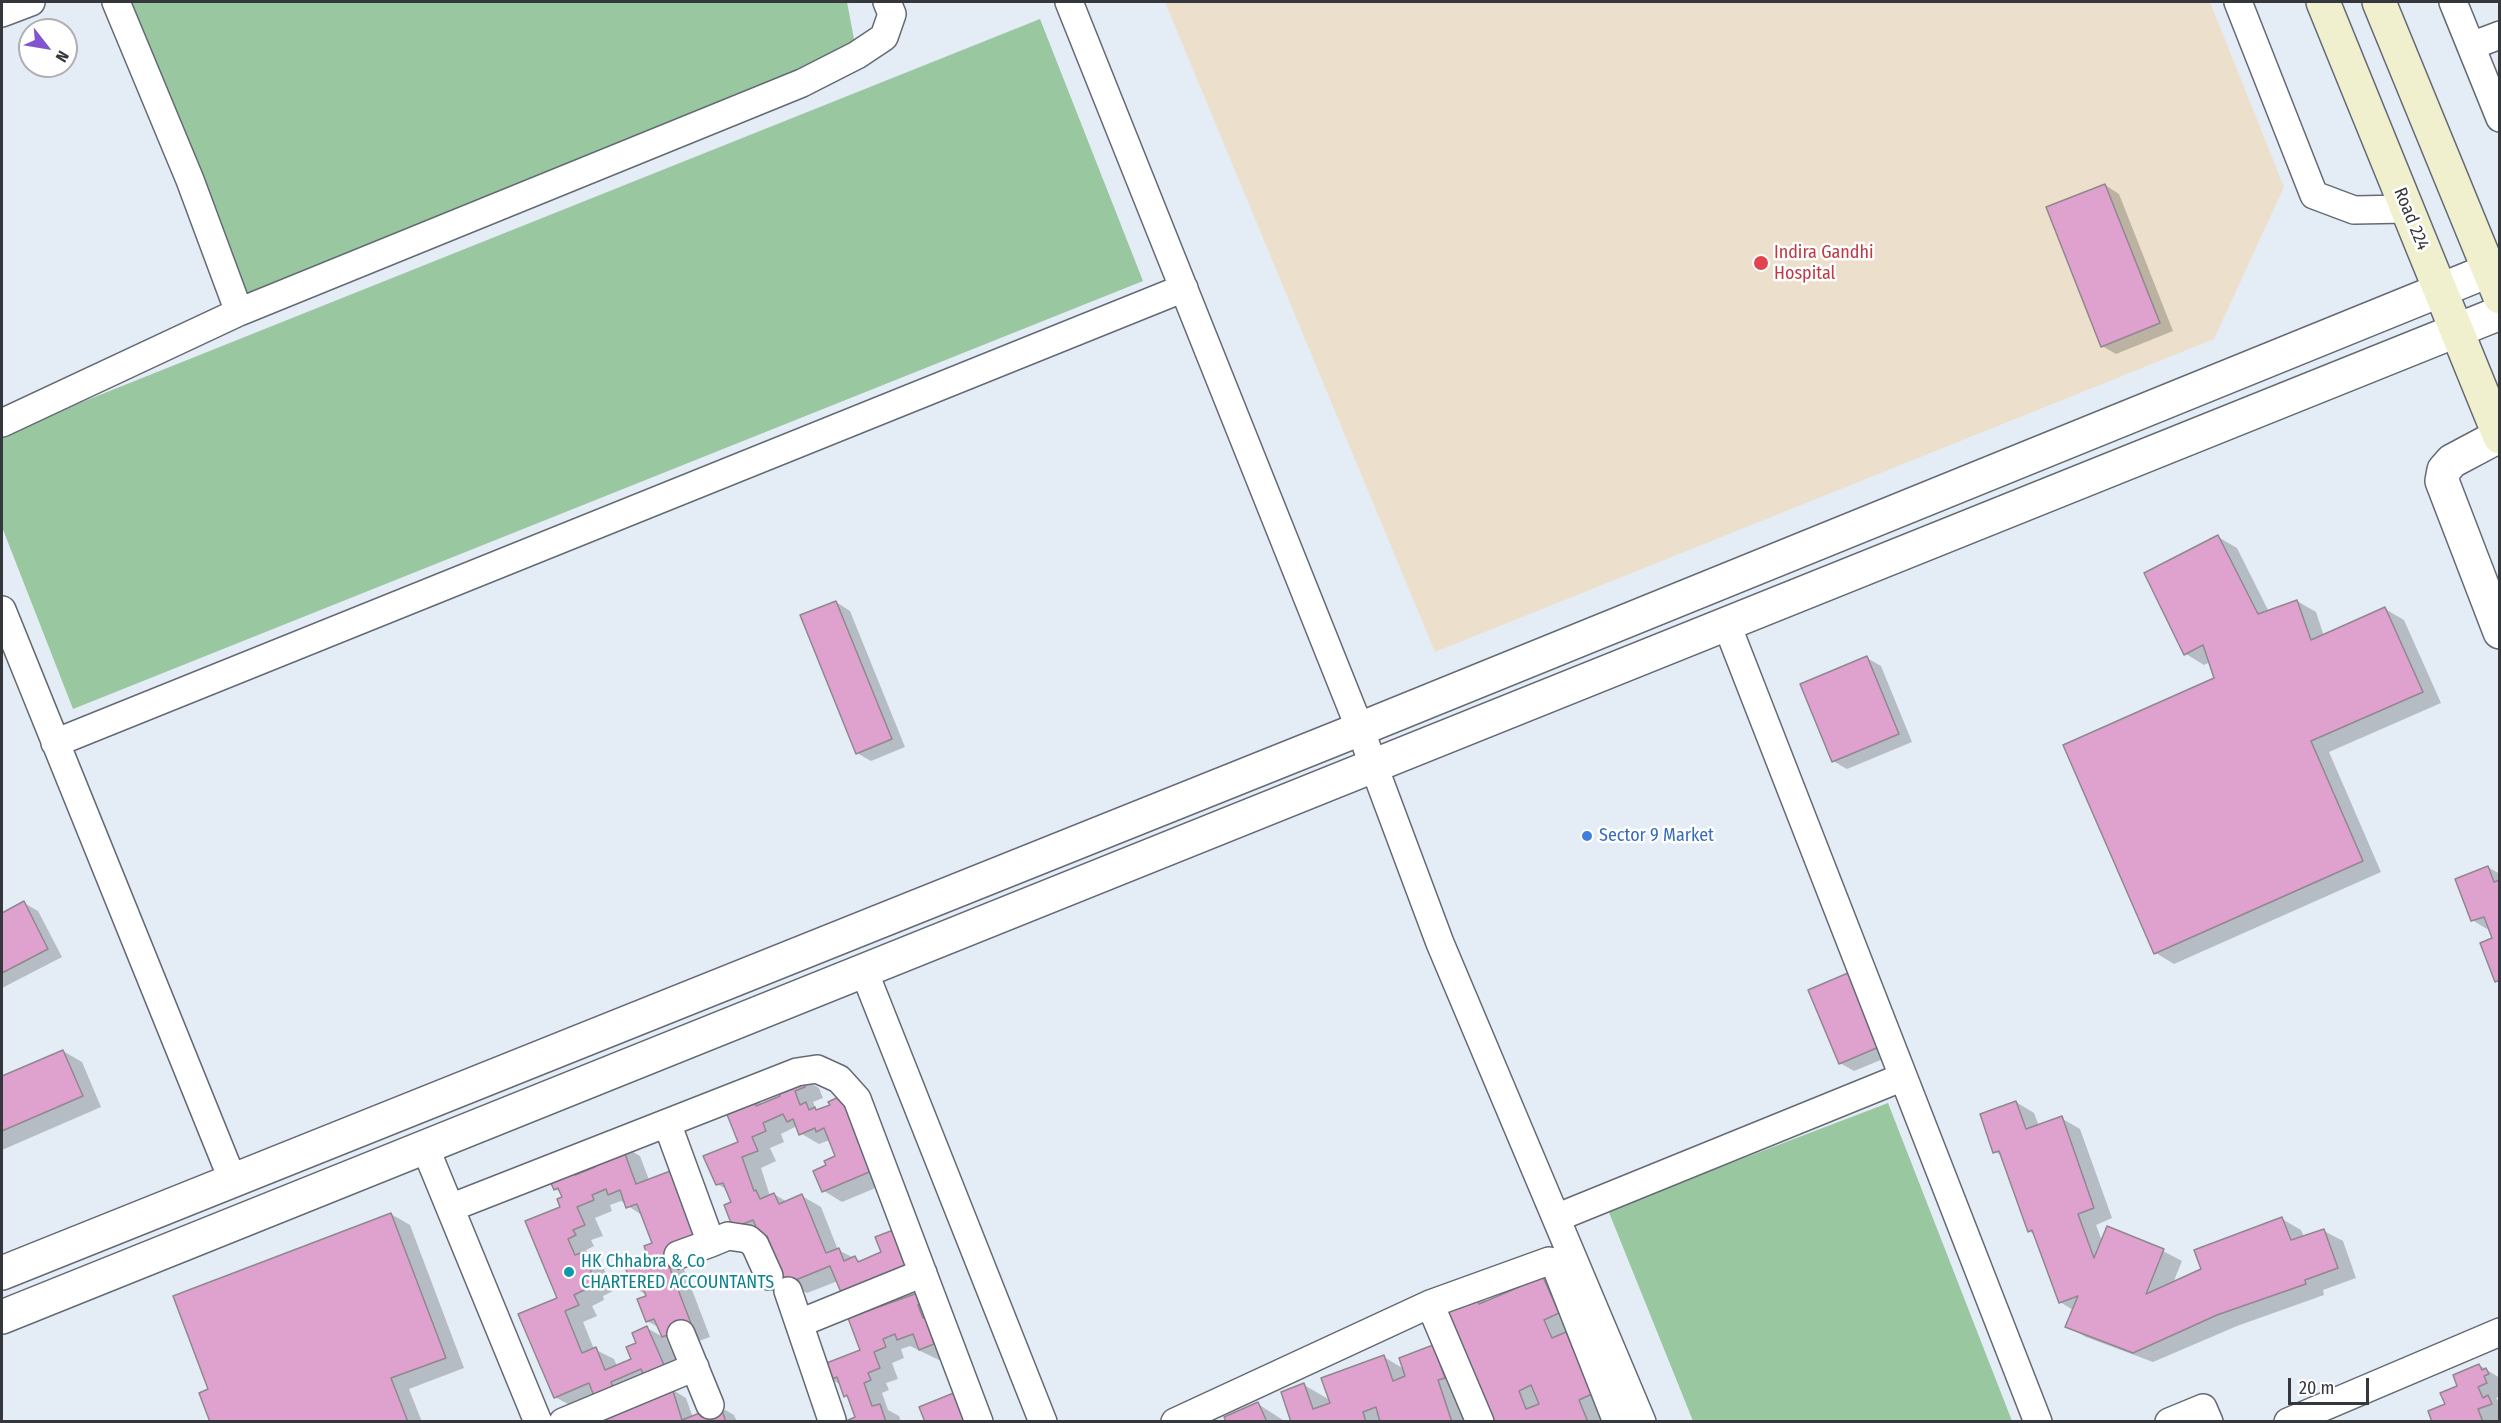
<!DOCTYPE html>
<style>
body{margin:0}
#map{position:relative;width:2501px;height:1423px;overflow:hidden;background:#e4ecf6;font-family:"Fira Sans Condensed",sans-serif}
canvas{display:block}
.frame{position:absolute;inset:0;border:3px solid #34373b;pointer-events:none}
.north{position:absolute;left:18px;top:18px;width:60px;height:60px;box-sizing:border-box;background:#fff;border:2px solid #aeafb1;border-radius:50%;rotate:121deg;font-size:16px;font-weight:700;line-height:24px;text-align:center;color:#34373b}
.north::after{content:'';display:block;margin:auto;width:21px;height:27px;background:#8255ce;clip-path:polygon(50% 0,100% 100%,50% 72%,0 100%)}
.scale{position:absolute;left:2288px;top:1378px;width:81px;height:27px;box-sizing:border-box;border:3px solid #34373b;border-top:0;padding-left:8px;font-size:18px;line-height:21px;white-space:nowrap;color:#34373b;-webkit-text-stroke:4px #fff;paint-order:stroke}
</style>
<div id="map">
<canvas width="2501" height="1423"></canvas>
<div class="frame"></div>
<div class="north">N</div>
<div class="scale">20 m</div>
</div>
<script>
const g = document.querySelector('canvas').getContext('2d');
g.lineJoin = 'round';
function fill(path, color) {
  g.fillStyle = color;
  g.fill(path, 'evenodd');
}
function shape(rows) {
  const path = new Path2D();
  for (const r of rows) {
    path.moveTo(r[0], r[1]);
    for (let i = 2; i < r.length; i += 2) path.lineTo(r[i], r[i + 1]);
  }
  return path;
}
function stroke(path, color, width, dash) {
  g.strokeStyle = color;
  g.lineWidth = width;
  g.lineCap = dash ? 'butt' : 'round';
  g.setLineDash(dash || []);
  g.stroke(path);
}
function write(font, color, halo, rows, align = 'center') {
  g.font = font + ' "Fira Sans Condensed",sans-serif';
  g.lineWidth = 5;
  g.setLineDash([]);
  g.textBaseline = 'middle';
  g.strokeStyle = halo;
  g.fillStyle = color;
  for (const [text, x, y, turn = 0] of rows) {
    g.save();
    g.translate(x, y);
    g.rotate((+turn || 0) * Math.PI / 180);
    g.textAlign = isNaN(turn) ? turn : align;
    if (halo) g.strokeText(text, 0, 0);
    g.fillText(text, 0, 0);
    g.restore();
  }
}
fill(shape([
 [1165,2,2210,2,2284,187,2214,339,1435,652]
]), '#ecdfcb');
fill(shape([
 [115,2,847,2,857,55,239,312],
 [1040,19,1143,281,73,709,2,527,2,434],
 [1888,1103,2012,1421,1693,1421,1608,1210]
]), '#99c7a0');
fill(shape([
 [2105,185,2119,194,2173,331,2116,354,2102,346],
 [2218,537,2237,548,2269,612,2297,601,2316,612,2324,636,2385,609,2404,620,2441,703,2329,752,2381,872,2174,964,2156,953,2216,679,2210,662,2204,665,2186,654],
 [836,602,850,611,905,747,871,761,857,753],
 [1867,658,1881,666,1912,742,1847,769,1833,761],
 [2488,867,2500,874,2500,983,2496,981,2494,939,2490,927,2487,929,2472,920],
 [24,903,38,911,62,957,2,988,2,915],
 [1870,980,1900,1052,1854,1071,1840,1063],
 [63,1051,82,1062,101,1107,2,1150,2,1078],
 [800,1077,819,1088,823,1098,813,1102,816,1109,819,1111,832,1106,892,1181,842,1202,824,1191,815,1171,828,1166,837,1157,830,1140,819,1144,800,1133,797,1126,781,1134,784,1142,770,1148,776,1161,761,1168,770,1196,774,1194,787,1202,802,1196,821,1207,838,1250,862,1262,932,1284,880,1306,881,1308,923,1292,952,1355,939,1360,910,1346,901,1349,904,1358,892,1363,898,1379,886,1383,889,1390,882,1393,888,1410,899,1416,901,1422,848,1422,857,1418,850,1399,845,1396,841,1385,831,1379,862,1351,867,1313,846,1301,838,1281,807,1293,788,1283,772,1243,735,1227,733,1203,728,1190,717,1184,740,1142,752,1097,764,1105,782,1097],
 [2016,1102,2034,1113,2039,1126,2061,1118,2080,1129,2112,1218,2096,1225,2102,1241,2163,1251,2182,1261,2173,1283,2203,1270,2282,1219,2301,1230,2304,1237,2324,1231,2343,1241,2356,1278,2323,1290,2324,1295,2237,1326,2153,1362,2086,1337,2067,1326,2073,1310,2060,1302,2035,1235,2029,1231,2003,1156,1995,1152],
 [621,1145,640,1156,649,1180,691,1182,719,1255,684,1269,710,1337,682,1347,666,1338,686,1385,673,1390,686,1398,693,1418,720,1407,734,1415,737,1422,601,1422,555,1397,564,1198,562,1193,555,1189,570,1164,585,1173,597,1168],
 [621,1201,643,1216,654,1244,634,1288,649,1296,647,1321,660,1328,663,1337,647,1328,633,1360,617,1366,614,1359,594,1349,583,1322,597,1316,592,1306,604,1300,603,1296,613,1291,602,1264,589,1257,586,1250,594,1246,591,1240,603,1236,595,1218,612,1211,610,1205],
 [391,1214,410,1225,464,1368,409,1389,422,1422,212,1422,210,1390],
 [1543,1279,1571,1295,1615,1422,1494,1422,1474,1294,1488,1302],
 [1433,1347,1461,1363,1473,1422,1293,1422,1304,1385,1330,1400,1384,1357,1404,1369],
 [2479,1365,2500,1378,2500,1396,2496,1398,2500,1404,2500,1419,2497,1422,2434,1422,2459,1386],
 [1258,1404,1286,1422,1228,1422]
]), '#0003');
const building = shape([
 [2105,184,2160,323,2101,347,2046,207,2105,184],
 [2218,535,2258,614,2297,600,2311,640,2385,607,2423,692,2311,741,2363,861,2154,954,2063,745,2214,678,2203,645,2184,655,2144,573,2218,535],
 [836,601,892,739,856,754,800,615,836,601],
 [1867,656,1899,734,1832,762,1800,684,1867,656],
 [2488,866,2494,882,2500,880,2500,980,2495,982,2480,943,2492,938,2484,917,2471,921,2455,879,2488,866],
 [24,901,48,949,2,973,2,913,24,901],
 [1855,970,1886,1044,1839,1064,1808,990,1855,970],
 [63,1050,83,1096,2,1131,2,1076,63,1050],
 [800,1076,805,1087,795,1091,800,1105,806,1102,809,1110,815,1107,816,1110,830,1105,828,1102,843,1095,874,1170,822,1192,813,1171,826,1165,824,1161,835,1156,824,1128,816,1132,815,1128,799,1135,793,1119,787,1122,783,1114,763,1123,766,1131,752,1137,758,1151,742,1157,754,1191,756,1190,760,1199,774,1193,779,1204,802,1194,826,1253,839,1248,844,1261,855,1256,858,1262,881,1252,875,1237,896,1229,914,1273,845,1302,830,1266,786,1284,767,1236,761,1239,753,1220,733,1228,724,1205,731,1202,723,1183,716,1185,703,1156,738,1142,724,1107,752,1096,756,1106,780,1096,776,1086,800,1076],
 [2016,1101,2026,1129,2062,1116,2094,1208,2078,1214,2094,1258,2107,1226,2164,1249,2146,1294,2201,1269,2194,1250,2282,1217,2291,1240,2324,1229,2338,1268,2305,1280,2306,1284,2217,1315,2133,1353,2065,1327,2078,1296,2059,1303,2032,1230,2028,1232,1999,1151,1993,1153,1980,1114,2016,1101],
 [621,1143,636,1184,673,1170,701,1244,666,1258,692,1326,662,1337,654,1319,646,1322,637,1299,646,1296,642,1285,633,1289,624,1264,647,1254,644,1246,652,1243,637,1204,626,1208,620,1190,608,1195,606,1189,592,1195,594,1200,577,1207,585,1225,573,1230,576,1235,568,1239,575,1255,583,1252,595,1281,585,1286,586,1289,574,1295,579,1305,565,1311,582,1353,596,1347,605,1370,631,1359,626,1347,636,1343,632,1333,647,1326,668,1374,647,1383,641,1369,611,1382,616,1395,597,1404,589,1383,554,1398,518,1314,557,1298,525,1221,560,1207,557,1199,562,1197,558,1188,554,1190,546,1172,570,1163,575,1175,595,1167,590,1155,621,1143],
 [391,1213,446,1358,391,1378,408,1422,210,1422,199,1393,208,1389,173,1296,391,1213],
 [1543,1277,1559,1313,1544,1320,1552,1338,1566,1332,1592,1394,1579,1400,1588,1422,1492,1422,1444,1306,1474,1293,1479,1304,1543,1277],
 [1531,1385,1539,1404,1526,1409,1519,1391,1531,1385],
 [923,1291,927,1302,918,1305,923,1318,930,1316,934,1326,929,1328,934,1344,919,1350,913,1334,897,1340,895,1334,883,1339,886,1347,874,1352,880,1368,868,1373,871,1380,864,1383,872,1406,880,1404,886,1422,844,1422,855,1417,847,1395,844,1397,837,1377,830,1380,824,1364,860,1350,848,1318,923,1291],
 [1433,1345,1445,1378,1438,1380,1452,1422,1380,1422,1376,1407,1363,1412,1366,1422,1291,1422,1281,1392,1304,1383,1313,1409,1330,1403,1321,1378,1384,1355,1393,1381,1405,1376,1399,1358,1433,1345],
 [2479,1364,2482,1370,2486,1368,2489,1374,2484,1376,2487,1383,2478,1387,2483,1398,2488,1395,2492,1404,2478,1409,2483,1422,2432,1422,2428,1411,2445,1404,2440,1393,2457,1386,2453,1375,2479,1364],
 [672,1388,682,1420,720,1405,726,1422,600,1422,597,1413,672,1388],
 [956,1392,967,1422,925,1422,919,1407,956,1392],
 [1258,1402,1267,1422,1226,1422,1224,1417,1258,1402]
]);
fill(building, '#dfa1ce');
stroke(building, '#91878e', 1.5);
const minor = shape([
 [116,2,190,180,239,312],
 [1069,2,1360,729,1440,943,1642,1422],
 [2238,2,2314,195,2354,210,2407,209],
 [2453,2,2500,118],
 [2,13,31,2],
 [2471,46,2500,35],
 [2,423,239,312,802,83,857,55,884,37,892,14,887,2],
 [2,610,233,1181],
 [1727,625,2038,1422],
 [55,743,1184,288],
 [864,971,1043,1422],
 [667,1123,711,1243,728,1236,748,1239,755,1245,769,1276],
 [425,1147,538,1422],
 [450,1208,797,1072,817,1069,839,1079,857,1099,979,1422],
 [1556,1218,1903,1077],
 [678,1255,711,1243],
 [788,1291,832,1420],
 [1430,1304,1549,1261,1554,1262,1617,1422],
 [800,1323,923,1273],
 [681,1334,710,1405],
 [563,1422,695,1367],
 [1175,1422,1430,1304,1480,1422],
 [2169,1422,2203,1408,2209,1422],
 [2288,1422,2500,1332]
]);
const tertiary = shape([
 [2499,436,2452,461,2444,470,2442,481,2500,632],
 [2,1273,1360,729,2500,266],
 [2,1317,2500,313]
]);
const secondary = shape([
 [2323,2,2500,437],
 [2379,2,2500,297]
]);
stroke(minor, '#646a73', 30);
stroke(tertiary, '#646a73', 36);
stroke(secondary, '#646a73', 36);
stroke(minor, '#fff', 27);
stroke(tertiary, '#fff', 33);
stroke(secondary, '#f0f0cf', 33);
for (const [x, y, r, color] of [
 [1761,263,8,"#e0444e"],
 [1587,836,6,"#3f7fe0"],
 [569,1272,6,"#0f9aa8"]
]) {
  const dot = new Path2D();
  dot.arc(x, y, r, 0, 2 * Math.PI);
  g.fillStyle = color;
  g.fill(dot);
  stroke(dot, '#fff', 2);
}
write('18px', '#34373b', '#fff', [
 ["Road 224",2411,219,68]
]);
write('18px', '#be3a42', '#fff', [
 ["Indira Gandhi",1774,253],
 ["Hospital",1774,274]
], 'left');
write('18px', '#366cbe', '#fff', [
 ["Sector 9 Market",1599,836]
], 'left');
write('18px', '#0d838f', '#fff', [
 ["HK Chhabra & Co",581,1262],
 ["CHARTERED ACCOUNTANTS",581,1283]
], 'left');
</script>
